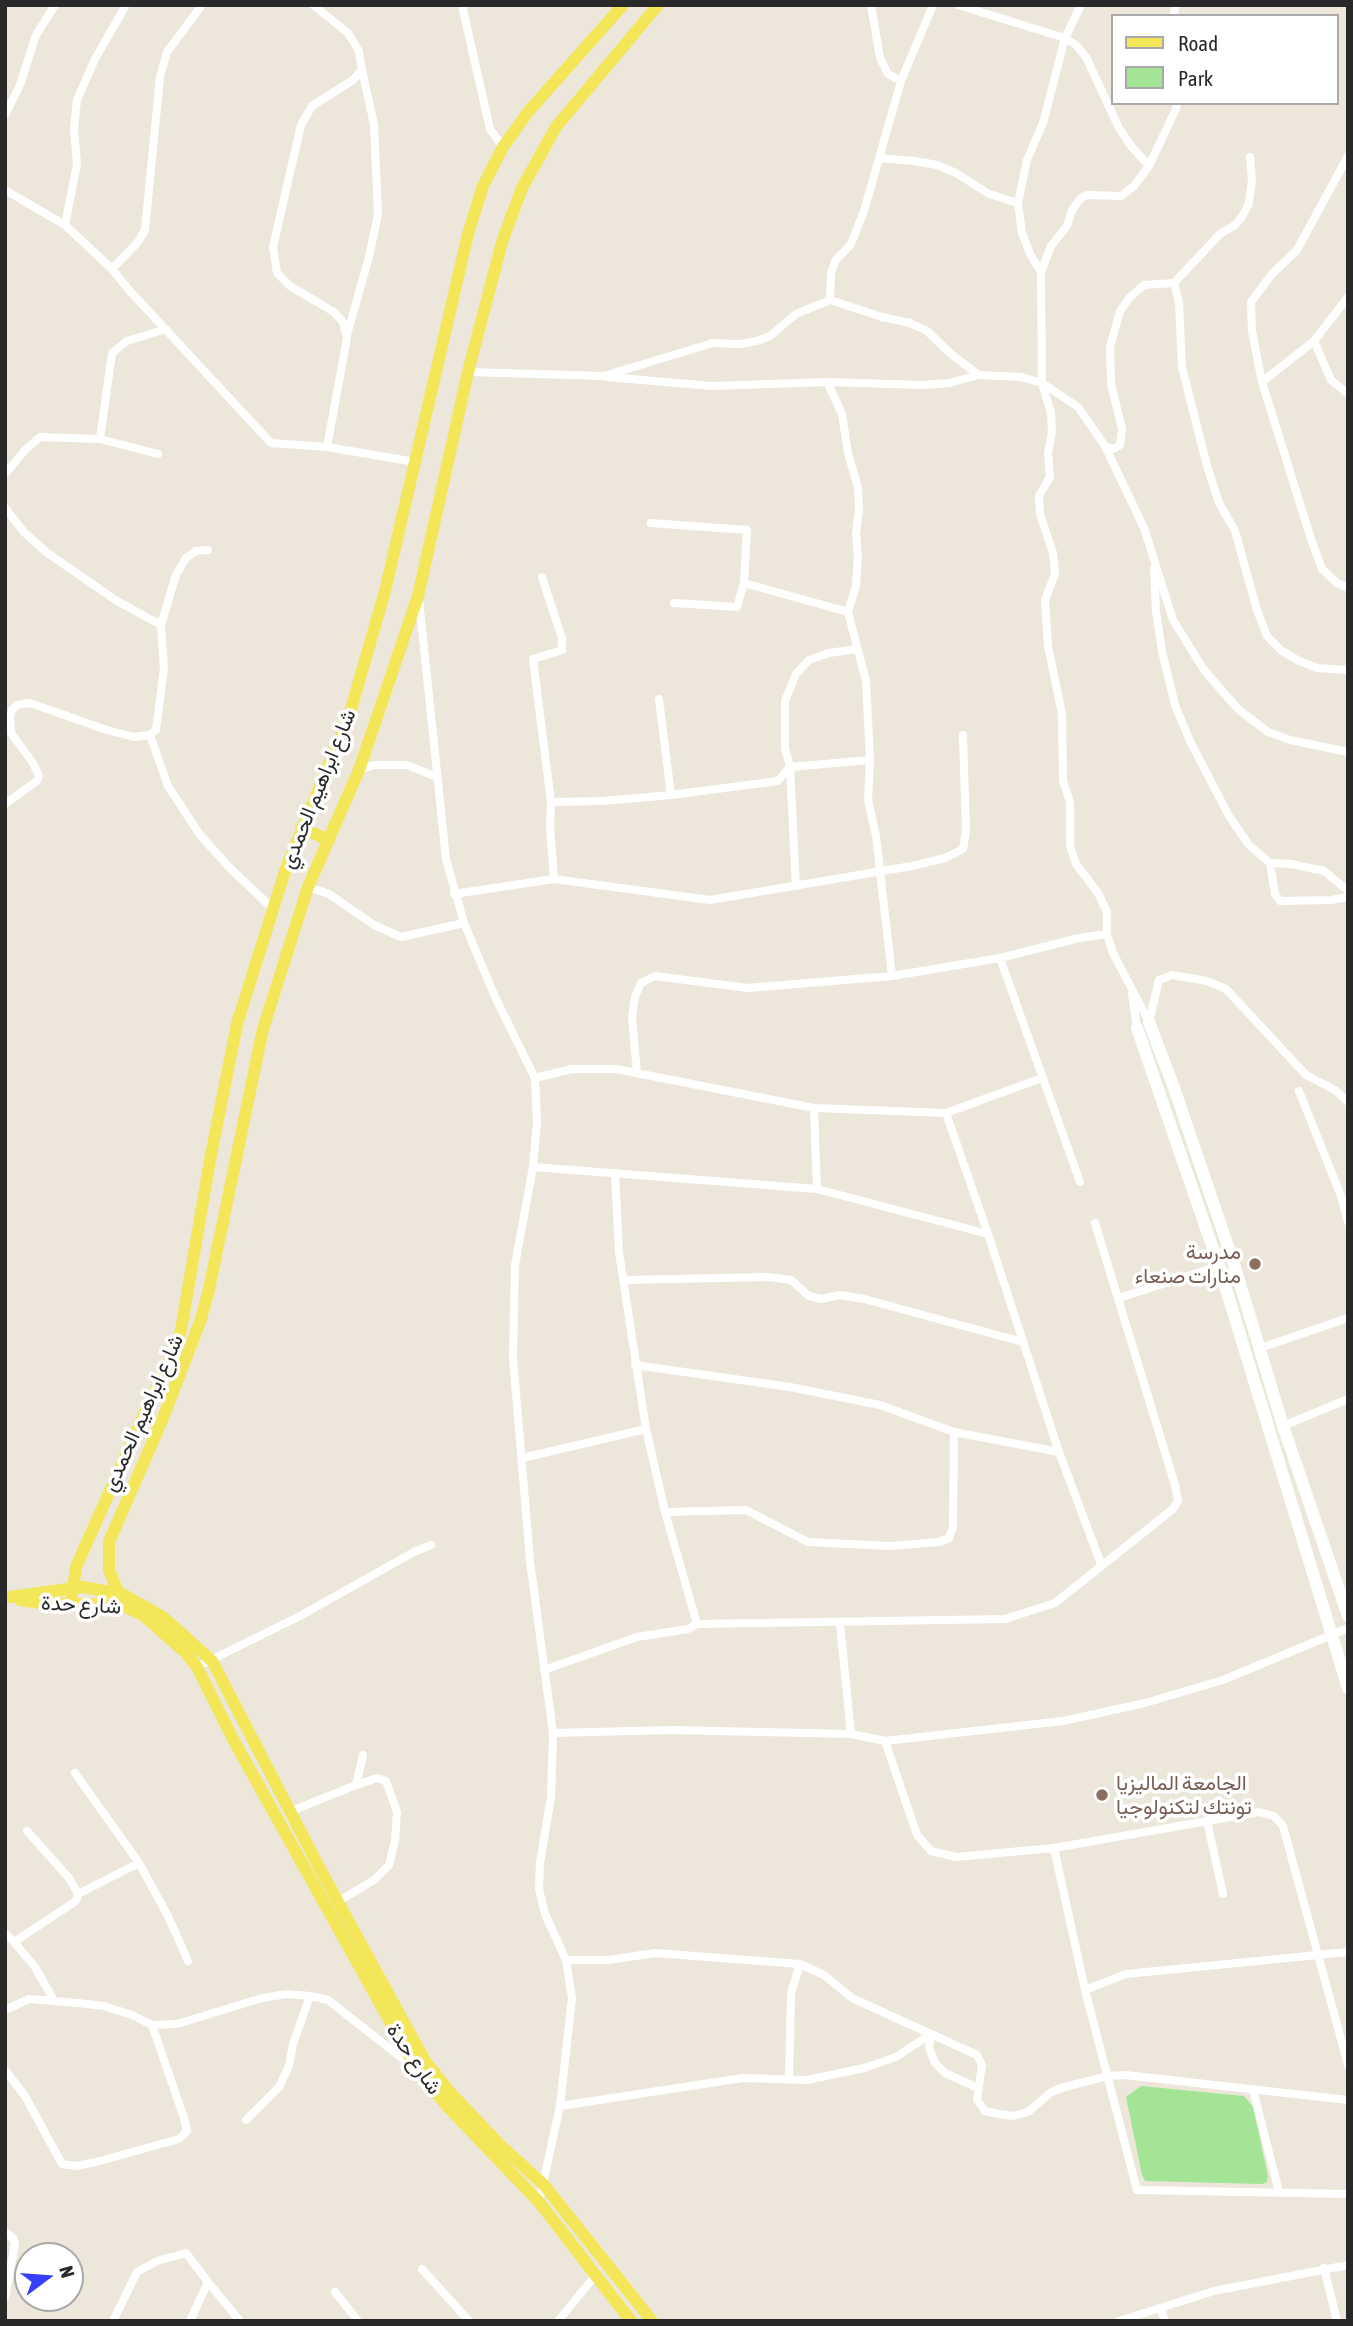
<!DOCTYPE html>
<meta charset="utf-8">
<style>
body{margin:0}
#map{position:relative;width:1353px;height:2326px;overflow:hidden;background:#ece7da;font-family:"Asap Condensed",sans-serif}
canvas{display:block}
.frame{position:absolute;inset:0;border:7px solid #292929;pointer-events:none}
.legend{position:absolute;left:1111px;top:14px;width:228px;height:91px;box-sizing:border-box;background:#fff;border:2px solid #a9a9a9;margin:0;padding:9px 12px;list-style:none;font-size:21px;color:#292929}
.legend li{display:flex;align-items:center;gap:14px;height:35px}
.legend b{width:35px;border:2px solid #a9a9a9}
.north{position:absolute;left:14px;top:2242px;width:70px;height:70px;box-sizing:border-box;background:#fff;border:2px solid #a9a9a9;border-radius:50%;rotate:74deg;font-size:19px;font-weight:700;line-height:28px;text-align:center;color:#292929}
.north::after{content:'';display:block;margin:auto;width:24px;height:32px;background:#373efc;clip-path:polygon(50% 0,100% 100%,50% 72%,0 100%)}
</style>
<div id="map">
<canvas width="1353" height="2326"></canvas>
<div class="frame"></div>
<ul class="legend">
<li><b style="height:9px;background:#f3e659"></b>Road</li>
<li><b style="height:19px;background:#a4e496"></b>Park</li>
</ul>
<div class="north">N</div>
</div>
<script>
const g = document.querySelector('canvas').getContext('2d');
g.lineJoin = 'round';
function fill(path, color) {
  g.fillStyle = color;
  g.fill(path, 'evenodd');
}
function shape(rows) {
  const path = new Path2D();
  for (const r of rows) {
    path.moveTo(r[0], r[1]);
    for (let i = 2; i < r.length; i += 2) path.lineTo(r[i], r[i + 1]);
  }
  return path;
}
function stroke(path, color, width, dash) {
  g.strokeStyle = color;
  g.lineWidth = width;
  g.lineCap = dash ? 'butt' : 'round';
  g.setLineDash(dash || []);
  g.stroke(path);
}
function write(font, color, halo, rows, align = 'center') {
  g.font = font + ' "Asap Condensed",Vazirmatn,sans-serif';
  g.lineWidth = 7;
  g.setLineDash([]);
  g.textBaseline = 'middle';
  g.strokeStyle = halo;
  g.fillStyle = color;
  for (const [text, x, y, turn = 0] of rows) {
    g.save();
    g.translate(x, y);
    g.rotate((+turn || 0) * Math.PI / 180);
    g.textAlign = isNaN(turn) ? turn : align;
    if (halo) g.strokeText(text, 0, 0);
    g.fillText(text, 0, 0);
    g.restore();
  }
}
fill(shape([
 [1141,2086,1244,2096,1253,2107,1268,2176,1267,2182,1262,2184,1145,2181,1142,2175,1126,2097]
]), '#a4e496');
stroke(shape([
 [313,5,348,33,359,51,362,70,353,80,312,106,301,125,273,247,277,273,290,286,334,312,343,322,347,338,327,447],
 [462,5,490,129,503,147],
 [871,5,880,58,888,74,901,81],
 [958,5,1065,38,1076,45,1086,57,1119,128,1131,146,1149,166],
 [1174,16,1175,5],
 [5,115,20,85,36,35,55,5],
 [1348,156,1297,250,1272,274,1251,302,1252,331,1262,382,1312,542,1322,569,1337,583,1348,588],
 [1250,157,1252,180,1249,203,1242,217,1234,226,1221,233,1174,283,1144,285,1130,297,1120,311,1110,347,1111,384,1122,429,1120,445,1113,449,1105,446,1144,528,1173,620,1204,670,1238,709,1268,732,1290,740,1348,752],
 [879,158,915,161,937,165,956,173,989,194,1018,203],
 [5,190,65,225,112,269,129,290,271,443,327,447,415,462],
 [65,225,77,164,74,129,77,100,95,59,126,5],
 [112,269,138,242,145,230,160,77,167,52,202,5],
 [1041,272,1030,254,1022,233,1018,203,1027,160,1043,123,1065,38,1081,5],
 [1174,283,1179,302,1182,367,1207,466,1219,503,1235,531,1257,610,1267,636,1282,651,1297,660,1317,668,1348,670],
 [830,300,831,273,836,260,851,244,864,211,901,81,933,5],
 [347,335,369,257,378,214,374,124,362,70],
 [1314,341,1331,380,1348,394],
 [468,372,604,376,713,343,740,344,757,341,770,336,796,314,830,300,882,317,910,323,927,331,951,354,979,375,1021,377,1042,383,1078,407,1105,446],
 [607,377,712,386,827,382,923,385,949,383,979,375],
 [827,382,842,414,848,453,858,488,859,511,856,534,858,556,856,586,848,612,866,681,870,760,868,800,876,836,892,976],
 [1262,382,1314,341,1348,297],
 [100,439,158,454],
 [5,474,25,450,40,437,100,439,112,353,127,341,166,329],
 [5,508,24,532,46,552,117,601,161,625],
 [651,523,747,530,744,583,737,607,674,603],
 [1154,569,1156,611,1162,651,1175,705,1190,741,1229,816,1249,845,1270,863,1291,864,1324,871,1348,891],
 [542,577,562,638,562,650,533,659,551,802,550,828,554,879],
 [744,583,848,612],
 [419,600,446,859,464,923,496,999,535,1078,537,1122,533,1167,515,1265,513,1358,530,1561,553,1733,551,1797,540,1863,539,1889,545,1914,566,1960,572,1998,560,2106,539,2202],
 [659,699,671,795],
 [150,735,168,786,200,835,229,867,273,909],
 [359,770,374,765,407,765,437,777],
 [551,802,603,801,671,795,778,781,790,767,870,760],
 [5,804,37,781,39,776,33,763,11,733,10,716,12,710,17,705,30,703,107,730,134,737,150,735,156,730,164,668,161,625,176,575,186,558,196,551,208,550],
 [1270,863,1275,894,1280,901,1331,900,1348,897],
 [796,886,790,767,785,748,785,701,796,674,809,660,829,653,857,649],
 [308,887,329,894,374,925,401,937,464,923],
 [454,894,554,879,710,900,912,866,945,858,963,849,966,831,963,735],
 [1000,958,1080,1182],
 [1132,994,1137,1028],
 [1149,1022,1113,953,1107,934,1107,912,1098,893,1076,864,1070,846,1070,802,1063,781,1062,714,1048,646,1045,600,1055,574,1053,553,1040,514,1039,496,1050,477,1048,453,1052,432,1051,413,1042,383,1041,272,1051,246,1067,226,1072,210,1081,198,1088,195,1121,196,1134,186,1149,166,1176,109,1177,103],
 [1149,1022,1159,980,1172,975,1207,981,1226,989,1306,1075,1335,1090,1348,1102],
 [637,1073,632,1017,635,997,641,983,655,976,748,988,892,976,1000,958,1079,938,1107,934],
 [535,1078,572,1069,616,1069,814,1108,946,1113,1042,1078],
 [1299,1091,1341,1196,1348,1222],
 [814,1108,817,1189],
 [946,1113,988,1234,1059,1452,1101,1564],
 [533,1167,817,1189,988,1234],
 [615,1173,619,1252,646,1429,665,1512,697,1624],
 [624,1280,769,1277,791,1280,809,1296,821,1299,840,1295,864,1299,1023,1342],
 [1119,1298,1219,1266],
 [1260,1348,1348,1318],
 [635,1365,790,1387,880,1405,954,1432,1059,1452],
 [1283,1426,1348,1399],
 [522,1458,646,1429],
 [665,1512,746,1510,808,1542,891,1546,939,1542,949,1538,953,1527,954,1432],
 [840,1624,851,1734],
 [197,1667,300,1616,414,1552,431,1545],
 [544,1670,637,1637,688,1629,697,1624,1005,1619,1055,1603,1173,1509,1178,1500,1175,1485,1095,1223],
 [553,1733,672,1730,851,1734,885,1741,1063,1721,1145,1703,1223,1680,1348,1628],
 [885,1741,917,1835,931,1851,956,1857,1054,1848,1259,1812,1274,1816,1283,1826,1348,2065],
 [75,1773,139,1863,168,1916,188,1961],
 [289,1812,356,1785,363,1755],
 [1207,1821,1223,1894],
 [1054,1848,1085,1990,1137,2190,1348,2194],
 [78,1894,139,1863],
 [339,1901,374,1880,389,1865,395,1841,397,1812,386,1781,377,1778,356,1785],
 [5,1933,14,1942,76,1901,78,1894,69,1878,27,1831],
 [14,1942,35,1967,54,2001],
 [566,1960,609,1960,655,1953,800,1964,824,1975,852,1998,977,2055,982,2065,977,2100,985,2111,999,2114,1013,2116,1028,2112,1050,2093,1061,2088,1108,2076,1125,2075,1348,2100],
 [1085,1990,1126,1974,1348,1952],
 [5,2010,29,1999,78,2003,104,2006,132,2015,152,2025,184,2118,187,2131,179,2139,96,2162,76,2166,62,2164,25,2096,5,2070],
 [152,2025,177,2024,262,1998,287,1994,310,1996,328,2000,412,2066],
 [931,2034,929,2047,935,2063,945,2073,978,2088],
 [789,2080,791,1993,800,1964],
 [1253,2090,1279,2192],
 [560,2106,743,2078,808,2080,826,2076,864,2068,896,2057,931,2034],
 [246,2120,279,2087,289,2066,293,2044,310,1996],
 [5,2232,13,2238,15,2244,5,2297],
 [1324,2268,1337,2321],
 [422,2269,469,2321],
 [208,2282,240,2321],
 [335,2292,358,2321],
 [1161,2309,1165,2321],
 [113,2321,137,2272,157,2261,186,2253,208,2282,190,2321],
 [558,2321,595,2276],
 [1119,2321,1214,2291,1348,2265]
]), '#fff', 8);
stroke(shape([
 [1149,1022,1174,1088,1234,1264,1283,1426,1348,1616],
 [1137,1028,1219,1266,1348,1688]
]), '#fff', 12);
stroke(shape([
 [301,828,329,840],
 [118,1592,109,1570,109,1542,163,1418,201,1319,209,1289,263,1029,308,887,359,770,418,596,468,372,502,242,522,188,556,127,658,5],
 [10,1597,82,1587,122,1594,163,1617,212,1661,321,1871,425,2061,449,2091,501,2146,544,2185,652,2321],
 [20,1600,40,1603,122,1605,143,1615,186,1653,197,1667,234,1741,417,2070,447,2106,539,2202,631,2321],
 [71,1603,76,1567,146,1410,174,1353,181,1330,210,1160,237,1024,286,868,349,716,385,591,468,234,483,186,503,147,528,112,623,5]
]), '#f3e659', 12);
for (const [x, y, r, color] of [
 [1255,1264,7,"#8d6e63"],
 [1102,1795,7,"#8d6e63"]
]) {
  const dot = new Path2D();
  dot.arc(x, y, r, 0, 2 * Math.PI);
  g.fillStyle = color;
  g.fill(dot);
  stroke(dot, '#fff', 2.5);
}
write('21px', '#292929', '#fff', [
 ["شارع ابراهيم الحمدي",318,789,-68],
 ["شارع ابراهيم الحمدي",143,1413,-66],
 ["شارع حدة",81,1605,3],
 ["شارع حدة",414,2059,56]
]);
write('21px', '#785e54', '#fff', [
 ["مدرسة",1241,1252],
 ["منارات صنعاء",1241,1276],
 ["الجامعة الماليزيا",1116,1783,"left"],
 ["تونتك لتكنولوجيا",1116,1807,"left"]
], 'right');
</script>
